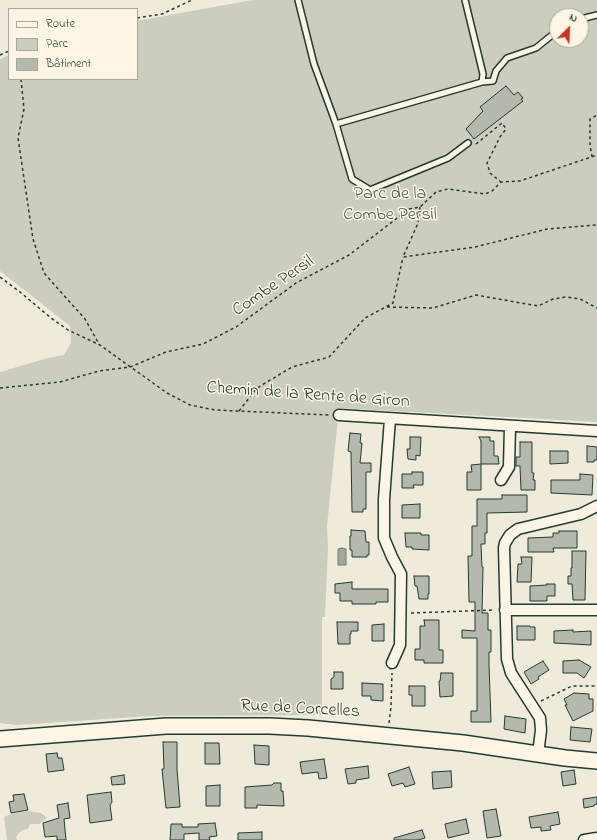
<!DOCTYPE html>
<meta charset="utf-8">
<style>
body{margin:0}
#map{position:relative;width:597px;height:840px;overflow:hidden;background:#efeada;font-family:"Indie Flower",sans-serif}
canvas{display:block}
.legend{position:absolute;left:8px;top:8px;width:130px;height:72px;box-sizing:border-box;background:#fcf5e5;border:1px solid #a4ab9e;margin:0;padding:5px 7px;list-style:none;font-size:12px;color:#1f3d34}
.legend li{display:flex;align-items:center;gap:8px;height:20px}
.legend b{width:20px;border:1px solid #a4ab9e}
.north{position:absolute;left:549px;top:8px;width:40px;height:40px;box-sizing:border-box;background:#fcf5e5;border:1px solid #a4ab9e;border-radius:50%;rotate:24deg;font-size:11px;font-weight:700;line-height:16px;text-align:center;color:#1f3d34}
.north::after{content:'';display:block;margin:auto;width:14px;height:18px;background:#c8321e;clip-path:polygon(50% 0,100% 100%,50% 72%,0 100%)}
</style>
<div id="map">
<canvas width="597" height="840"></canvas>
<ul class="legend">
<li><b style="height:5px;background:#fcf5e5"></b>Route</li>
<li><b style="height:11px;background:#cccdbf"></b>Parc</li>
<li><b style="height:11px;background:#b5b9ad"></b>Bâtiment</li>
</ul>
<div class="north">N</div>
</div>
<script>
const g = document.querySelector('canvas').getContext('2d');
g.lineJoin = 'round';
function fill(path, color) {
  g.fillStyle = color;
  g.fill(path, 'evenodd');
}
function shape(rows) {
  const path = new Path2D();
  for (const r of rows) {
    path.moveTo(r[0], r[1]);
    for (let i = 2; i < r.length; i += 2) path.lineTo(r[i], r[i + 1]);
  }
  return path;
}
function stroke(path, color, width, dash) {
  g.strokeStyle = color;
  g.lineWidth = width;
  g.lineCap = dash ? 'butt' : 'round';
  g.setLineDash(dash || []);
  g.stroke(path);
}
function write(font, color, halo, rows, align = 'center') {
  g.font = font + ' "Indie Flower",sans-serif';
  g.lineWidth = 3;
  g.setLineDash([]);
  g.textBaseline = 'middle';
  g.strokeStyle = halo;
  g.fillStyle = color;
  for (const [text, x, y, turn = 0] of rows) {
    g.save();
    g.translate(x, y);
    g.rotate((+turn || 0) * Math.PI / 180);
    g.textAlign = isNaN(turn) ? turn : align;
    if (halo) g.strokeText(text, 0, 0);
    g.fillText(text, 0, 0);
    g.restore();
  }
}
fill(shape([
 [252,0,597,0,597,422,339,408,327,526,328,548,325,617,322,617,322,715,149,716,33,724,16,725,0,723,0,372,48,358,64,355,71,343,70,326,0,271,0,59,9,55,9,79,137,79,137,21],
 [557,16,581,16,581,40,557,40],
 [29,811,41,813,47,818,39,824,30,824,28,829,23,830,19,833,16,837,17,840,7,840,4,817,11,814]
]), '#cccdbf');
const water = shape([
 [342,548,346,549,346,565,338,565,338,549,342,548]
]);
fill(water, '#9fa89a');
stroke(water, '#6c7d71', 1);
const building = shape([
 [506,86,514,95,518,92,523,98,521,99,523,101,474,139,466,129,483,111,480,107,506,86],
 [350,433,361,434,360,443,362,443,360,463,371,463,371,472,366,472,366,509,363,509,363,512,352,512,351,452,348,451,350,433],
 [410,437,421,437,420,456,416,455,416,460,408,459,407,449,410,449,410,437],
 [479,437,490,437,490,441,494,441,494,456,498,456,499,464,481,464,481,490,467,490,467,472,472,472,471,465,481,464,481,441,479,437],
 [520,442,532,442,532,473,534,473,533,480,535,480,535,490,521,490,520,466,516,466,516,457,520,457,520,442],
 [587,446,597,447,597,460,594,460,594,462,587,462,587,446],
 [550,451,568,451,568,463,550,464,550,451],
 [412,472,423,472,423,485,413,485,414,488,402,488,402,474,412,474,412,472],
 [580,474,593,475,592,495,551,493,551,480,580,480,580,474],
 [502,495,527,495,527,512,487,513,487,533,485,533,485,544,481,544,482,567,483,567,482,613,488,613,488,630,491,630,491,652,489,652,489,665,491,722,471,722,471,711,477,711,477,638,462,638,462,630,475,631,475,602,469,602,468,556,472,556,472,526,477,526,477,499,502,499,502,495],
 [420,504,420,518,402,518,402,505,420,504],
 [351,530,365,531,366,542,369,542,369,555,367,555,367,557,352,557,352,550,350,550,350,536,351,536,351,530],
 [559,531,577,531,577,548,553,548,554,552,528,552,528,538,553,537,553,533,559,533,559,531],
 [405,533,421,533,421,535,429,535,429,550,412,549,412,547,406,547,405,533],
 [572,551,586,551,585,600,573,600,572,584,568,584,568,576,571,576,571,568,572,568,572,551],
 [521,557,532,557,531,582,517,582,518,564,522,564,521,557],
 [414,576,429,576,429,594,428,594,428,599,419,599,417,586,415,586,414,576],
 [352,582,352,589,388,589,388,602,376,602,376,604,352,604,352,601,340,601,340,593,335,593,335,584,352,582],
 [547,584,555,584,555,596,547,596,547,601,530,601,530,586,547,585,547,584],
 [424,620,439,620,439,650,443,650,443,663,424,663,424,660,415,660,415,649,420,649,420,626,425,626,424,620],
 [337,622,358,622,358,631,351,631,351,634,350,634,350,644,338,644,337,622],
 [384,624,384,641,372,641,372,625,384,624],
 [517,626,530,626,530,627,535,627,535,640,517,640,517,626],
 [573,630,573,632,591,631,591,645,554,643,554,631,573,630],
 [579,660,591,667,584,678,577,673,563,673,563,661,579,660],
 [543,661,549,670,538,677,539,679,531,684,524,672,543,661],
 [334,672,343,672,343,689,331,689,331,679,334,677,334,672],
 [441,673,453,673,453,696,440,697,439,681,440,681,441,673],
 [362,683,383,684,383,701,371,700,371,696,362,696,362,683],
 [409,686,425,686,425,706,412,706,412,695,409,695,409,686],
 [574,693,589,694,589,699,593,699,593,711,573,721,565,705,567,705,564,699,574,693],
 [505,716,526,719,525,733,504,729,505,716],
 [571,727,592,729,590,742,570,740,571,727],
 [163,742,177,742,177,769,180,807,166,808,162,769,164,769,163,742],
 [205,743,219,743,220,764,205,764,205,743],
 [254,745,269,746,269,765,255,764,254,745],
 [57,753,58,758,62,758,64,770,48,772,46,754,57,753],
 [324,759,327,778,319,779,318,772,302,774,300,762,324,759],
 [368,766,369,778,356,780,356,783,348,784,345,769,368,766],
 [409,767,415,784,405,787,403,783,392,786,388,774,409,767],
 [574,770,576,784,563,786,561,772,574,770],
 [451,771,452,787,433,789,432,772,451,771],
 [124,775,125,784,112,785,111,777,124,775],
 [274,783,281,783,281,791,283,791,284,806,257,805,257,808,245,808,245,787,272,785,274,783],
 [220,785,220,806,206,806,206,786,220,785],
 [111,792,112,802,110,805,112,820,90,823,87,795,111,792],
 [24,794,28,810,11,813,9,802,14,801,13,795,24,794],
 [597,797,597,804,594,805,594,806,584,808,583,799,597,797],
 [68,803,70,818,64,819,66,840,57,840,57,836,45,837,43,823,59,818,57,805,68,803],
 [496,809,501,836,487,838,483,811,496,809],
 [558,812,560,824,550,826,551,830,541,831,541,827,531,828,529,817,558,812],
 [466,819,469,833,448,838,445,824,466,819],
 [215,823,217,836,209,837,210,840,199,840,199,833,184,834,184,840,170,840,171,824,182,824,182,827,198,827,198,824,215,823],
 [422,830,425,838,418,840,394,840,394,838,422,830],
 [262,832,262,840,238,840,238,833,262,832]
]);
fill(building, '#b5b9ad');
stroke(building, '#1f3d34', 1);
const service = shape([
 [298,0,314,64,336,124,352,179,370,190,448,158,468,143],
 [465,0,483,74,482,82,493,81,496,71,507,58,536,48,557,31],
 [581,19,597,15],
 [336,124,482,82]
]);
const minor = shape([
 [339,415,597,431],
 [390,419,384,499,384,538,392,557,401,574,400,645,392,663],
 [501,480,509,467,510,426],
 [505,610,597,610],
 [538,754,541,730,540,718,511,673,507,659,504,548,505,543,510,535,518,529,581,514,597,506],
 [584,840,597,838]
]);
const secondary = shape([
 [0,739,166,726,270,726,308,728,463,743,565,758,597,761]
]);
stroke(service, '#1f3d34', 8);
stroke(minor, '#1f3d34', 13);
stroke(secondary, '#1f3d34', 18);
stroke(shape([
 [137,18,162,14,192,0],
 [0,55,9,51],
 [21,79,24,109,18,138,33,239,44,273,85,319,99,344],
 [476,144,502,123,506,129,500,137,487,163,490,173,501,182],
 [592,157,590,145,590,119,597,115],
 [420,207,418,223,403,257,475,247,547,229,597,225],
 [0,277,20,292,51,318,68,330,100,345,167,393,190,405,215,410,329,415],
 [387,307,433,308,476,295,538,306,553,299,566,297,580,299,597,308],
 [0,388,60,382,99,371,130,367,166,352,203,344,236,327,296,283,349,255,409,209,420,207,436,192,448,189,485,194,492,191,501,182,520,181,597,155],
 [239,411,257,388,292,367,329,357,365,318,393,303,403,257],
 [411,613,495,610],
 [541,701,572,686,597,686],
 [389,723,391,707,392,673]
]), '#1f3d34', 1.5, [3, 3]);
stroke(service, '#fcf5e5', 5);
stroke(minor, '#fcf5e5', 10);
stroke(secondary, '#fcf5e5', 15);
write('18px', '#425a50', '#fcf5e5', [
 ["Parc de la",390,195],
 ["Combe Persil",390,216]
]);
write('18px', '#1f3d34', '#fcf5e5', [
 ["Combe Persil",274,287,-34],
 ["Chemin de la Rente de Giron",308,396,4],
 ["Rue de Corcelles",300,710,3]
]);
</script>
